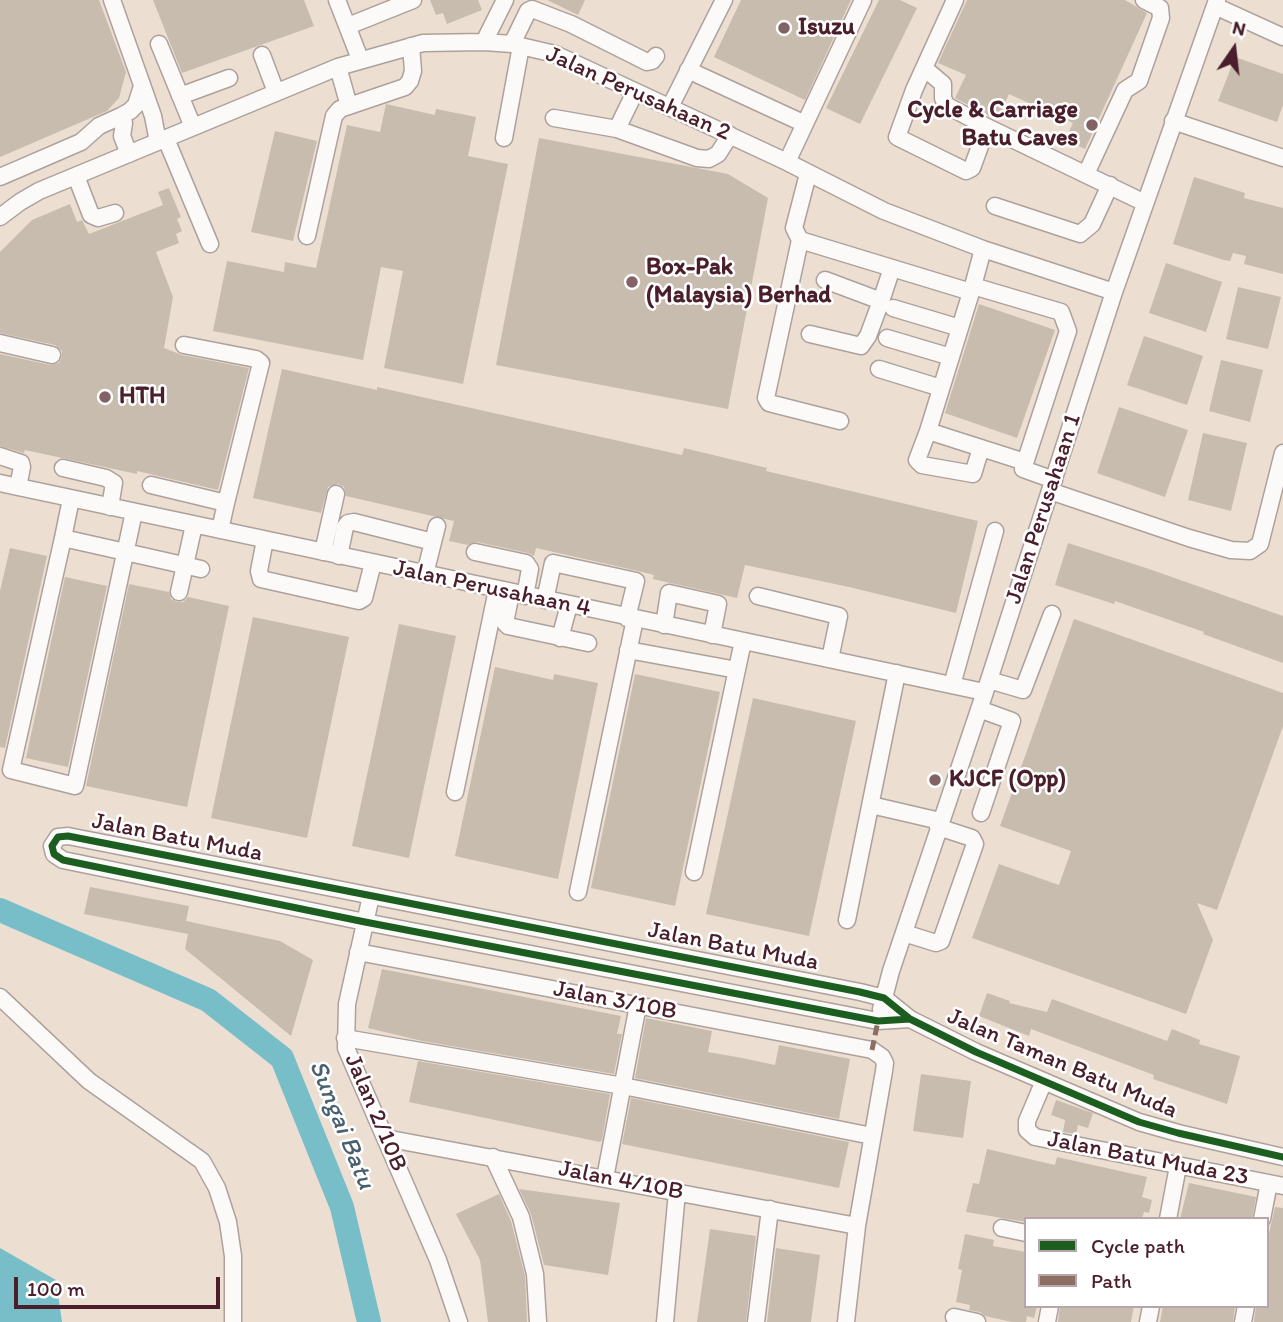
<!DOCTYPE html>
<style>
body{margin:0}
#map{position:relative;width:1283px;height:1322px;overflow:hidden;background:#ecdfd2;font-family:Itim,sans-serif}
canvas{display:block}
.legend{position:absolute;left:1024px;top:1217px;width:245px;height:91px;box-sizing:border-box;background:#fff;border:2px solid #b7a5aa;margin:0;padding:9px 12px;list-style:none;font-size:21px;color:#4a1f2b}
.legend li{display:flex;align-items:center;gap:14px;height:35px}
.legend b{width:35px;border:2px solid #b7a5aa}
.north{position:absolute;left:1199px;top:14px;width:70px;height:70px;-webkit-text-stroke:5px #fff;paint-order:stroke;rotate:14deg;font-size:19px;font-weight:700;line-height:28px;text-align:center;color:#4a1f2b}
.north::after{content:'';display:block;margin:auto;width:24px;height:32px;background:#4a1f2b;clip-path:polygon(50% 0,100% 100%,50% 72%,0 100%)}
.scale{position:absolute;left:14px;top:1277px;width:206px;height:32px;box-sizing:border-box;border:4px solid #4a1f2b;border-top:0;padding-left:9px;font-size:21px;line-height:24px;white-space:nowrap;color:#4a1f2b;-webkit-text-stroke:5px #fff;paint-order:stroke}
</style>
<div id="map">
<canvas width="1283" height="1322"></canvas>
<ul class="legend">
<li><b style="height:9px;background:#1b5e20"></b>Cycle path</li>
<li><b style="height:9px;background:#8d6e63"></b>Path</li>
</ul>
<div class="north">N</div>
<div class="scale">100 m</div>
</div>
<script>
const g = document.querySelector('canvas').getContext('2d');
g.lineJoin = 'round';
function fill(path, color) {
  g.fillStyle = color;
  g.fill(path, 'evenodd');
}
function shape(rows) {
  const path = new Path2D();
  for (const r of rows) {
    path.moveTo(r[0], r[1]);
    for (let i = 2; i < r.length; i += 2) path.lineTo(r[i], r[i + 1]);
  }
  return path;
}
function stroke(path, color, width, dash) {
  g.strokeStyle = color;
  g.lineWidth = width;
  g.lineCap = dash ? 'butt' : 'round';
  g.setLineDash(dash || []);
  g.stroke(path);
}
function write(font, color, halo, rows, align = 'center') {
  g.font = font + ' Itim,sans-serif';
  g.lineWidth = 5;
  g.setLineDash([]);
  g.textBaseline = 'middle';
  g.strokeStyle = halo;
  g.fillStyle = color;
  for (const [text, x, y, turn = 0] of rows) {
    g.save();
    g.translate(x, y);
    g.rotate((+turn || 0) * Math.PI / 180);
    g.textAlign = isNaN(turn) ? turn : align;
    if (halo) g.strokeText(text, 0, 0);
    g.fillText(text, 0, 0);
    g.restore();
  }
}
fill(shape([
 [0,1248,56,1280,62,1322,0,1322]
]), '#78bec9');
stroke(shape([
 [0,910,208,1000,282,1058,342,1207,369,1322]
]), '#78bec9', 24);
fill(shape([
 [0,0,99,0,126,72,119,98,107,111,0,157],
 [153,0,304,0,314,26,182,73],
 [430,0,478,0,482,10,447,24,443,13,436,15],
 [547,0,585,0,578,15],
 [741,0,851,0,805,100,714,57],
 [879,0,900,0,917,8,860,124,826,108],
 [967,0,1125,0,1147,13,1085,149,1065,140,1073,123,1009,94,997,120,955,98,966,75,938,63],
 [1235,57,1283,74,1283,105,1277,122,1218,101],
 [386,104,435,115,436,109,476,117,468,156,508,164,463,384,384,368,403,271,381,267,363,360,213,331,227,261,284,272,285,262,316,268,347,125,380,132],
 [275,131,317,141,293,241,251,232],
 [539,138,728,174,768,198,728,409,496,365],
 [1194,177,1245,193,1244,198,1283,208,1283,274,1244,264,1246,256,1233,253,1230,261,1224,260,1173,244],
 [169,188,181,217,177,219,182,231,176,234,179,243,156,252,173,297,164,348,182,355,249,368,218,490,137,471,137,474,25,450,24,453,0,446,0,354,50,365,59,363,62,357,62,351,55,345,0,333,0,252,32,220,70,204,77,222,82,220,89,234,163,205,158,192],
 [1166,263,1222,282,1206,332,1149,313],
 [1238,287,1281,297,1268,349,1226,339],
 [979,304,1055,330,1017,438,945,413],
 [1144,336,1203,356,1187,405,1127,385],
 [1221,360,1263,370,1250,422,1209,411],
 [282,369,377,390,377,387,682,455,684,448,767,468,766,471,978,521,956,613,849,587,745,565,737,598,653,579,654,575,638,571,536,548,534,556,528,553,477,542,468,545,449,541,454,521,346,496,344,487,338,484,328,487,321,513,253,498],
 [1119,407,1188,430,1165,497,1097,473],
 [1203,433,1247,443,1231,511,1188,500],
 [1068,543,1146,568,1283,616,1283,663,1203,634,1204,632,1115,601,1114,604,1055,585],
 [10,548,47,556,5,748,0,747,0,591],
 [65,577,107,586,68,767,26,758],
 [129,584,169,592,171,599,177,602,183,602,188,597,229,606,187,807,86,786],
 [253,617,349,637,307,838,211,818],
 [1074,619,1283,693,1283,726,1217,910,1197,903,1213,940,1186,1014,972,938,999,864,1059,885,1071,851,1000,826],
 [399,624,456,636,409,858,352,846],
 [495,667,553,680,554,674,598,683,558,879,455,856],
 [635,674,720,692,675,906,591,888],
 [753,698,856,721,809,936,706,914],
 [90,887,189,906,186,921,280,941,313,960,291,1036,185,949,188,934,84,914],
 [382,969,621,1016,617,1034,622,1034,614,1074,422,1041,368,1028],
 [987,993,1010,1001,1009,1003,1047,1012,1052,999,1167,1041,1172,1029,1200,1040,1199,1044,1240,1056,1227,1104,1153,1079,1154,1075,1031,1029,1029,1036,979,1016],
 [646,1018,712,1031,708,1052,742,1058,775,1065,779,1045,850,1059,839,1119,635,1078],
 [418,1061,610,1094,602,1140,600,1142,409,1102],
 [921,1074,971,1081,963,1138,913,1131],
 [631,1098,849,1142,839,1188,622,1144],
 [1056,1100,1093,1113,1088,1128,1078,1125,1076,1134,1063,1132,1065,1120,1051,1115],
 [987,1149,1055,1165,1057,1157,1147,1177,1142,1197,1152,1200,1149,1213,1144,1212,1142,1219,1026,1219,1026,1222,966,1212,973,1183,979,1184],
 [1189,1183,1256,1197,1252,1219,1180,1219],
 [519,1189,620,1203,608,1275,544,1265,531,1214],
 [499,1194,511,1221,525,1276,527,1322,488,1322,480,1260,456,1214],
 [1275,1207,1283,1208,1283,1322,1254,1322,1256,1306,1267,1306,1267,1242],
 [710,1229,756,1236,746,1322,697,1322],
 [965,1234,994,1240,993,1246,1026,1252,1026,1306,1037,1306,1034,1318,1027,1316,1026,1322,1012,1322,985,1316,980,1312,969,1310,970,1305,956,1302,962,1270,958,1269],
 [776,1248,820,1255,811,1322,767,1322],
 [1060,1306,1134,1306,1131,1322,1058,1322],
 [1163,1306,1235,1306,1233,1322,1160,1322]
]), '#c8bcaf');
const minor = shape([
 [112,0,153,116,158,142],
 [337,0,360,59],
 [955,0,914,90,897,137,966,171,972,168,987,127,1145,203],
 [1215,6,1283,37],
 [348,26,413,0],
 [484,42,505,0],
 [159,44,193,127],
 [512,44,528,11,532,9,571,24,647,62,652,61,656,56],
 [262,55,276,92],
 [338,67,349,106,405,87,410,81,413,71,411,46],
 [924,68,943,84,943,98,946,105,987,127],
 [688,70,805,124],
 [635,92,617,129,697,158,709,159,718,154,730,135],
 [180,96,229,78],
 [670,107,724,0],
 [554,118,617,129],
 [1173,121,1283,158],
 [504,138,521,46],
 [166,139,210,244],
 [129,154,122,136,124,123,121,116,130,111,136,105,142,86],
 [787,162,863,0],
 [808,174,794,228,800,240,971,292],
 [1086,174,1125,90,1139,81,1161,18,1160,8,1144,0],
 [76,176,91,215,98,218,115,213],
 [0,177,81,142,99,126,121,116],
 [995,206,1080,234,1092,224,1110,185],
 [0,217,20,202,39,191,338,67,423,43,484,42,512,44,555,54,787,162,884,211,983,249,1114,292],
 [307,236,334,116,340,109,349,106],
 [800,240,766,398,769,403,840,421],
 [825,280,881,301,892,268],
 [973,286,983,249],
 [893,308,960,328],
 [810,334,861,346,868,336,881,301],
 [887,338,951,357],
 [0,343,52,355],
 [184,345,256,359,261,363,226,503],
 [879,369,941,388],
 [928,431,917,460,922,465,973,474,981,448],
 [0,456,21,463,22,467,18,487],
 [1025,462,928,431,973,286,1061,312,1068,331,1023,469,1054,480],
 [63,468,106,478,114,483,110,507],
 [0,483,984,692],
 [151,485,226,503,220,530],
 [1050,491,1189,538,1231,550,1250,551,1260,544,1283,453],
 [71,499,63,538,201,569],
 [63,538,11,770,75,786,134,512],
 [265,540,259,571,261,579,359,601,364,598,373,563],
 [323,552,336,494],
 [475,552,526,563,530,569,525,596],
 [339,556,345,527,348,523,354,522,433,542],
 [425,574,437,526],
 [179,592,194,525],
 [511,593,505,623,508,626,588,643],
 [758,596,839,616,830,659],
 [545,600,553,563,636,581,627,618],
 [664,625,669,593,718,604,712,635],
 [560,638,569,605],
 [628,650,737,670],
 [989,680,1023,690,1052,614],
 [952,685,995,531],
 [979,709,1012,721,981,813],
 [455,792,497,590],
 [871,805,940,821],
 [694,872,743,641],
 [578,892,635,619],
 [371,896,347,1004,346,1048,438,1260,459,1322],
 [847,920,897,673],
 [904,933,936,943,941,941,975,844,972,838,938,827],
 [358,952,872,1050,882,1057,885,1063,884,1071,857,1226,846,1322],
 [0,997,89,1081,202,1161,217,1188,228,1222,233,1256,233,1322],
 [881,1009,891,971,989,680,1114,292,1217,0],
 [910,1019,878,1021,365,922,63,860,54,854,52,846,58,837,68,836,860,992,884,998,910,1019,976,1052,1139,1122,1178,1133,1283,1157],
 [345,1038,623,1086,872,1136],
 [1044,1081,1027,1121,1027,1130,1035,1137,1283,1186],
 [385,1138,857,1226],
 [493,1157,521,1217,535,1274,538,1322],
 [605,1178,638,1005],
 [1168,1219,1178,1166],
 [1262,1219,1269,1183],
 [1002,1228,1026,1233],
 [954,1317,977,1322],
 [665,1322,677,1192],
 [756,1322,770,1209],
 [1047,1322,1050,1306],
 [1148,1322,1151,1306],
 [1243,1322,1246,1306]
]);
stroke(minor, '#ada19b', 19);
stroke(minor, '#fcfaf8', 16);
stroke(shape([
 [872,1050,878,1021]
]), '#8d6e63', 5, [10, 5]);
stroke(shape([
 [910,1019,878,1021,365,922,63,860,54,854,52,846,58,837,68,836,860,992,884,998,910,1019,976,1052,1139,1122,1178,1133,1283,1157]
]), '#1b5e20', 7);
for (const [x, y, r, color] of [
 [784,28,7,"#836265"],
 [1092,125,7,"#836265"],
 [632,282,7,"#836265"],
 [105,397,7,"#836265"],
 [935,780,7,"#836265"]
]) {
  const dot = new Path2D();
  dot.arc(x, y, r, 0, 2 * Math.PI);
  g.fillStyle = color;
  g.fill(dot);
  stroke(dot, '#fff', 2.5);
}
write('bold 24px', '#4a1f2b', '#fff', [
 ["Isuzu",798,28],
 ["Cycle & Carriage",1078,111,"right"],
 ["Batu Caves",1078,139,"right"],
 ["Box-Pak",646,268],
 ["(Malaysia) Berhad",646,296],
 ["HTH",119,397],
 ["KJCF (Opp)",949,780]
], 'left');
write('24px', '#4a1f2b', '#fff', [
 ["Jalan Perusahaan 2",638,94,24],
 ["Jalan Perusahaan 1",1044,509,-72],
 ["Jalan Perusahaan 4",492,589,12],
 ["Jalan Batu Muda",177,838,11],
 ["Jalan Batu Muda",733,947,11],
 ["Jalan 3/10B",615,1001,11],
 ["Jalan Taman Batu Muda",1062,1064,23],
 ["Jalan 2/10B",375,1113,67],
 ["Jalan Batu Muda 23",1148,1159,11],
 ["Jalan 4/10B",621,1181,11]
]);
write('italic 26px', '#486070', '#fff', [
 ["Sungai Batu",341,1125,68]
]);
</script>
